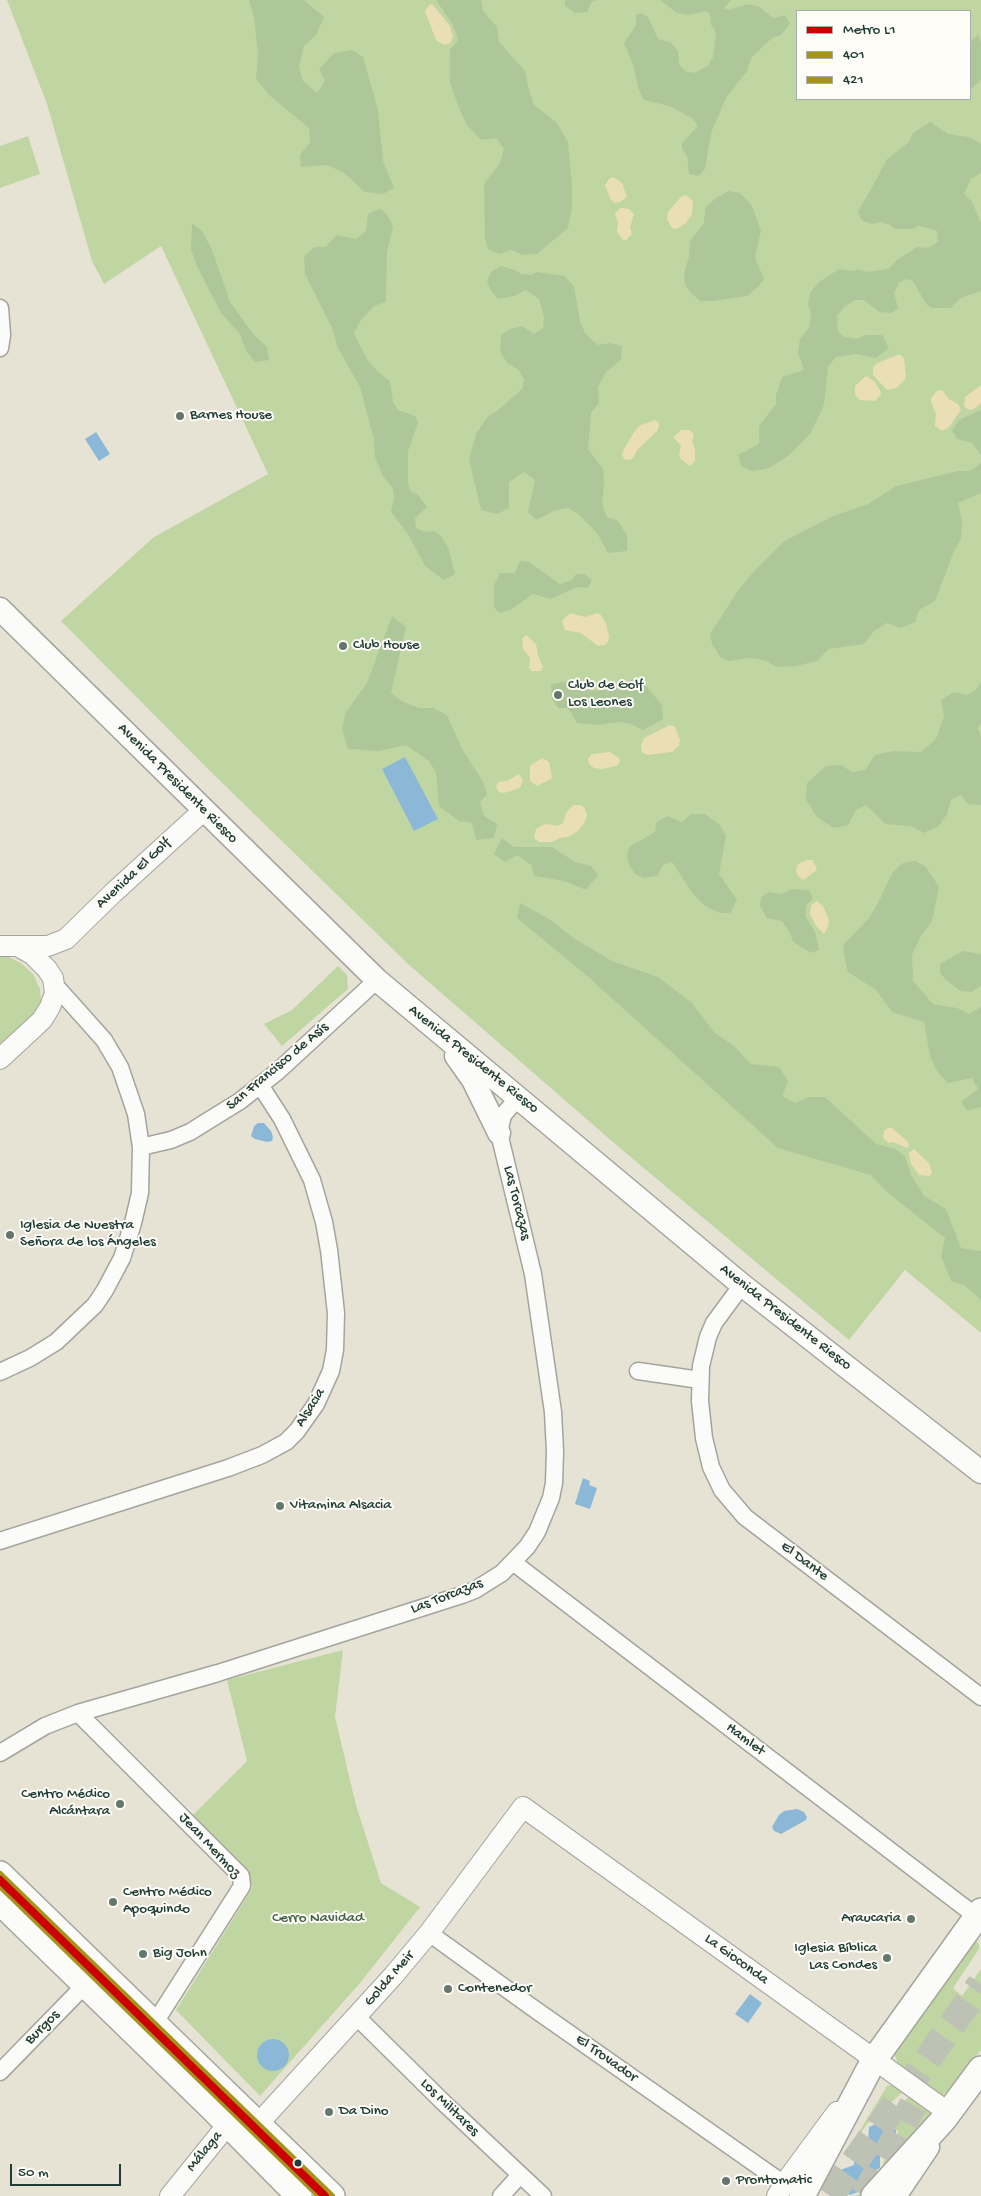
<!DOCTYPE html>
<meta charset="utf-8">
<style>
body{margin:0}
#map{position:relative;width:981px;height:2196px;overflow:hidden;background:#e6e3d5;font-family:"Gochi Hand",sans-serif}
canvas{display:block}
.legend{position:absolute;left:796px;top:10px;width:175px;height:90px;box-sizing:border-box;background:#fdfcf7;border:1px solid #a4b0a9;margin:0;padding:6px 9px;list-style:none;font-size:15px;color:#1f3d34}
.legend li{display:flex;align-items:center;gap:10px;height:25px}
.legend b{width:25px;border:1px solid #a4b0a9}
.scale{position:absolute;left:10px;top:2164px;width:111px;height:22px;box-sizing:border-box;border:2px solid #1f3d34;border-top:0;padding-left:6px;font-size:15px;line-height:18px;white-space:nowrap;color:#1f3d34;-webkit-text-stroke:4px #fdfcf7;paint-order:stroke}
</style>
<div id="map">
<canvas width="981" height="2196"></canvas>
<ul class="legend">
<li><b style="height:6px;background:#c00"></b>Metro L1</li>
<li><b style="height:6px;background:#a4931d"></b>401</li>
<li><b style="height:6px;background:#a4931d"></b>421</li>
</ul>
<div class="scale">50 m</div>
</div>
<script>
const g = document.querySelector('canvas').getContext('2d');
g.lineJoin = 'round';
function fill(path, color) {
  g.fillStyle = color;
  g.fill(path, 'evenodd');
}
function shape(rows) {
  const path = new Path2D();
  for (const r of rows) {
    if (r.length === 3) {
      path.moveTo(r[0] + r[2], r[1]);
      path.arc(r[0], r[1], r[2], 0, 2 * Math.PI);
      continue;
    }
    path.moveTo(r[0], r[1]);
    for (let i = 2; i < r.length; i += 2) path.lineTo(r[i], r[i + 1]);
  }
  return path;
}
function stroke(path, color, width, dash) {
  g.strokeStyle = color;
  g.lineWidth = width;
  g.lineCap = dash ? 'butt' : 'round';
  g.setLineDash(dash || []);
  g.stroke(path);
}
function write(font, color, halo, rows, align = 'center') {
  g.font = font + ' "Gochi Hand",sans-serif';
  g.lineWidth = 4;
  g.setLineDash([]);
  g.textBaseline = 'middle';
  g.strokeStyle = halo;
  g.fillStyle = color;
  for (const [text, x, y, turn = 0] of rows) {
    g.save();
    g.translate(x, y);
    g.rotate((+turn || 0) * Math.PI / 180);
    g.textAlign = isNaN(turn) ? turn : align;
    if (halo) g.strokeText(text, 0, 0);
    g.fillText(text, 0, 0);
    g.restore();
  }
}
fill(shape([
 [7,0,981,0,981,1333,905,1270,849,1340,621,1149,408,964,208,769,61,621,154,537,268,474,161,246,104,284,92,261,47,104],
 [797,11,970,11,970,99,797,99],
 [28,136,40,174,0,188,0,146],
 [7,956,21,963,33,974,40,989,41,1000,40,1009,0,1051,0,957],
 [338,966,347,975,348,989,282,1046,264,1024,292,1010],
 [343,1650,335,1717,356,1805,381,1883,420,1907,360,1983,260,2096,176,2010,253,1887,190,1818,247,1761,227,1680],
 [975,1940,979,1944,979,1949,953,1988,962,1996,981,1969,981,2050,950,2091,942,2095,898,2063,894,2054,896,2047],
 [891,2085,904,2091,867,2124,848,2150,887,2086],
 [910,2096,935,2115,869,2196,855,2196,868,2190,869,2176,882,2170,885,2156,898,2149,898,2131,884,2121,876,2123,892,2110,904,2117,909,2110,900,2104]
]), '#c0d6a2');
fill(shape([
 [249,0,304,0,324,17,316,35,304,46,299,67,303,81,317,93,325,81,319,69,334,53,352,50,363,57,378,110,383,161,394,188,383,194,365,192,343,172,326,165,301,167,300,155,310,142,309,128,269,95,256,79,258,55,254,17],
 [436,0,481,0,483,11,497,27,499,42,525,71,529,90,534,105,556,122,568,142,572,185,572,208,568,228,537,254,523,255,511,250,499,254,488,249,485,238,484,184,500,163,504,149,496,138,481,140,467,125,460,110,450,83,450,50,458,40,453,25],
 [565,0,597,0,592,1,587,12,575,13,565,6],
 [660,0,731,0,724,8,729,10,747,4,758,6,773,18,785,15,790,23,781,35,772,38,751,58,747,71,726,98,711,133,705,169,698,176,689,174,687,156,682,149,682,143,698,126,692,118,669,106,644,100,638,88,634,67,624,43,636,25,636,15,641,13,648,17,658,39,670,42,678,51,679,64,685,71,694,73,708,66,713,57,716,32,711,25,710,14,705,11,690,15,677,13],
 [978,35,981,42,981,80,970,90,970,42],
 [930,122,948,134,969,137,981,144,981,173,971,179,964,194,972,202,981,223,981,291,961,298,950,308,932,308,926,304,913,281,906,279,899,283,894,293,898,308,891,313,880,312,863,300,855,300,845,306,837,316,838,331,844,337,857,339,866,335,882,335,889,348,876,358,855,354,836,357,828,367,824,405,810,434,788,456,774,465,766,469,752,471,742,467,738,455,759,444,759,426,776,404,776,395,782,377,804,370,798,353,800,339,809,328,811,313,808,304,810,293,819,282,839,269,854,271,858,269,866,272,888,269,897,260,917,247,928,248,938,242,937,231,932,229,919,226,912,229,895,229,890,225,881,222,872,224,861,220,858,211,869,193,887,159,909,142,913,133],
 [729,191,740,193,752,206,761,231,755,257,764,279,758,287,747,296,714,301,700,301,690,292,685,285,684,273,689,257,690,241,704,223,705,208,716,198],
 [380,209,387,214,393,227,387,252,386,302,374,306,361,320,354,333,367,359,378,372,390,381,393,402,398,410,415,416,418,423,408,451,408,482,410,491,418,495,427,507,415,518,416,528,425,532,434,531,442,537,449,550,455,574,444,580,425,566,408,534,391,512,394,499,393,489,383,476,375,457,374,440,360,387,338,348,332,328,305,274,304,256,315,247,326,247,336,235,356,239,366,231,368,214],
 [192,223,202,231,212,250,230,302,253,334,267,347,269,360,255,362,246,351,240,334,221,313,198,268,191,250],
 [501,266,515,270,521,274,531,275,537,272,565,276,574,287,580,321,585,333,598,345,610,343,622,346,621,360,606,372,598,387,599,403,591,413,588,449,603,469,604,486,602,504,607,517,617,520,627,535,627,551,608,553,597,533,578,514,568,508,556,510,536,520,528,512,535,480,524,472,509,482,509,508,497,514,481,510,469,459,476,434,488,416,497,411,522,389,524,380,519,370,507,363,500,351,501,335,510,329,522,326,534,334,543,328,544,317,539,299,526,290,514,296,498,299,492,292,487,282,491,272],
 [981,410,981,455,972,443,957,439,952,430,959,420],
 [981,463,981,493,958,503,962,521,961,538,953,554,935,601,919,610,915,622,901,628,887,623,874,631,864,644,829,649,817,661,796,666,777,667,764,660,749,658,729,661,721,658,712,644,710,634,739,589,756,569,783,542,831,517,868,504,896,486,958,471,970,471],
 [520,561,529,562,560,584,572,580,576,574,584,574,592,580,588,588,578,587,550,599,533,594,510,610,499,613,494,607,494,585,500,573,515,573],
 [392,616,406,627,391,693,401,701,419,708,433,708,447,715,462,749,482,780,487,794,480,802,484,816,497,824,494,838,476,840,472,823,459,821,439,806,436,772,429,761,406,745,379,751,348,749,342,729,346,712,367,683],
 [634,679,646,686,662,705,663,719,643,730,631,724,621,722,597,725,577,723,568,708,558,708,552,699,551,684,570,681,579,687,592,691,605,690],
 [981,682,981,724,978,728,981,737,981,805,968,804,961,795,951,800,947,814,938,827,924,833,911,826,885,824,866,805,856,810,848,825,834,828,817,817,806,800,807,783,826,766,841,765,852,772,865,770,875,755,893,751,921,752,936,739,944,716,941,700,954,692,966,695,976,690],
 [691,814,705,814,720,825,726,836,719,874,737,900,730,913,720,913,705,906,693,894,672,862,663,865,657,876,644,878,635,874,629,865,627,856,629,847,655,832,656,823,667,816,682,822],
 [502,838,514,847,552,847,575,862,591,866,598,875,586,890,564,881,534,876,532,866,518,855,505,862,494,854],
 [915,861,926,867,939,887,932,921,921,936,912,955,913,981,933,1004,957,1008,969,1014,981,1007,981,1107,967,1111,961,1102,978,1089,972,1078,948,1083,937,1071,930,1056,924,1022,892,1012,876,990,848,972,845,961,843,945,869,918,877,905,893,872,903,863],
 [793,889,809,890,813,898,806,906,806,917,815,932,819,950,811,953,793,942,790,933,782,921,767,918,760,906,761,897,769,892,781,894],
 [520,903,551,920,575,939,612,961,658,977,692,1003,714,1032,734,1046,751,1064,779,1067,788,1081,782,1096,795,1103,809,1097,825,1097,876,1144,895,1149,905,1156,911,1175,924,1196,946,1209,961,1248,981,1251,981,1300,964,1285,951,1281,941,1256,945,1238,887,1192,871,1175,778,1148,586,975,517,918],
 [963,951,981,954,981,986,971,992,961,991,946,980,940,973,940,964]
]), '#aec799');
fill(shape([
 [430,4,433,5,450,26,453,37,450,43,444,45,436,40,425,11],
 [613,177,622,183,627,197,620,202,615,203,611,200,605,185,609,179],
 [686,195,693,201,692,214,685,224,676,229,672,228,667,219,668,212,681,197],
 [621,208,629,209,634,214,630,227,632,234,626,240,623,240,617,232,618,223,615,213],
 [897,355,901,355,904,359,906,376,904,381,896,388,887,390,873,375,873,368,876,364],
 [866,376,874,381,880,390,881,394,875,401,860,400,855,395,855,386],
 [981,385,981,403,974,409,970,410,966,408,964,406,965,397],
 [938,390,943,391,949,399,958,404,961,410,949,427,942,431,935,426,936,414,931,401,931,398],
 [655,420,659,424,658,430,637,450,634,457,630,460,624,459,622,455,623,451,634,432,639,426],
 [681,430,689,430,694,434,692,441,695,449,695,461,690,466,681,459,679,454,681,446,673,437],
 [570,613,585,617,597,613,600,614,606,623,609,637,608,642,605,645,598,646,581,633,565,630,562,621],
 [526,635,536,644,538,656,543,667,541,671,531,671,529,668,530,658,523,649,522,639],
 [670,725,675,727,678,734,680,740,679,746,672,752,647,755,642,752,641,746,644,738],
 [610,752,619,758,620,761,618,765,603,769,594,768,589,764,588,759,592,754],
 [542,758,549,762,552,777,551,779,537,786,530,781,530,766],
 [519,774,523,780,520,788,504,793,499,792,496,787,498,782,507,781],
 [573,805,580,805,584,807,587,814,585,822,578,831,568,837,560,838,551,842,539,842,534,838,536,829,541,826,546,824,558,826,563,823,566,813],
 [807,860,813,860,817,870,803,880,797,875,796,869,798,864],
 [817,901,823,906,829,920,828,927,824,934,816,926,810,914,811,905],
 [888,1128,892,1128,907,1141,909,1144,908,1148,893,1142,888,1143,883,1138,884,1131],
 [914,1149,929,1163,932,1173,929,1176,919,1175,911,1164,909,1153]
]), '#eadeb7');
fill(shape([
 [96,432,110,454,99,461,85,439],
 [405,757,438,819,414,831,382,769],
 [258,1123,264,1123,271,1131,273,1137,272,1141,267,1142,255,1139,251,1136,254,1126],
 [583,1478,590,1481,589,1485,597,1488,590,1509,575,1504],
 [797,1809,804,1812,807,1817,806,1820,781,1834,774,1831,772,1827,779,1815,784,1811],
 [750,1994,762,2003,748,2023,735,2014],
 [273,2055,16],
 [883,2121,896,2130,895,2147,880,2153,880,2168,867,2174,866,2189,850,2195,838,2186,840,2170,854,2165,854,2149,868,2144,869,2127]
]), '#8cb8d7');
stroke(shape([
 [830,2196,981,1984],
 [865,2196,913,2105]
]), '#bec2b5', 28, [28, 14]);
const minor = shape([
 [0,308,2,335,0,348],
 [141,1147,171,1140,190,1132,240,1101,277,1072,377,980],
 [742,1285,714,1323,708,1337,701,1366,700,1401,704,1438,711,1467,722,1490,745,1517,981,1697],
 [638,1371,700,1380],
 [0,1372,30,1358,56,1342,95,1305,105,1290,122,1258,133,1223,140,1193,141,1147,136,1114,120,1067,104,1040,54,984],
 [0,1541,228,1468,262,1455,286,1442,297,1431,316,1404,331,1371,335,1350,336,1313,329,1250,324,1222,312,1180,282,1119,260,1085],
 [514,1563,977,1917],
 [78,1713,241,1876,242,1886,154,2024],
 [0,1753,45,1726,78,1713,218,1673,462,1595,475,1590,502,1573,527,1547,537,1532,551,1498,554,1483,555,1451,553,1412,533,1274,499,1133,503,1115,519,1097],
 [429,1933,533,2008,784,2184],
 [357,2017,444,2103,543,2196],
 [0,2072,85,1985],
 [501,2196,520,2175]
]);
const tertiary = shape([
 [0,946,48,946,66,939,113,893,204,810],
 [0,1059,42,1020,50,1007,55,993,53,978,47,969,32,954,21,948],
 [248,2135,393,1976,429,1933,523,1807,949,2113],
 [170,2196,237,2113],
 [777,2196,784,2184,837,2112]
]);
const secondary = shape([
 [0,609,377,980,742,1285,981,1472],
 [456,1056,473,1080,499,1133],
 [895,2196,928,2147]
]);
const primary = shape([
 [0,1874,332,2196],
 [0,1902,211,2107,299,2196],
 [802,2196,874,2060,981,1911],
 [874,2196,944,2119,981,2069]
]);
stroke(minor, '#a3a59c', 19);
stroke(tertiary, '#a3a59c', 22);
stroke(secondary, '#a3a59c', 25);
stroke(primary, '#a3a59c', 28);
stroke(minor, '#fbfbf9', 16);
stroke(tertiary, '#fbfbf9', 20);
stroke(secondary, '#fbfbf9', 22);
stroke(primary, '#fbfbf9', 25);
stroke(shape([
 [0,1874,332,2196]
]), '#a4931d', 6);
stroke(shape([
 [0,1886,319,2196]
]), '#a4931d', 6);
stroke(shape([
 [0,1880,325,2196]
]), '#c00', 8);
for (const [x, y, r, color] of [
 [180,416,5,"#65776c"],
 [343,646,5,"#65776c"],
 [558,695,5,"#65776c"],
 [10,1235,5,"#65776c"],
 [280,1506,5,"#65776c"],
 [120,1804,5,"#65776c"],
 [113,1902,5,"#65776c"],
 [911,1919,5,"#65776c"],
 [143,1954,5,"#65776c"],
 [887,1958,5,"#65776c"],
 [448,1989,5,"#65776c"],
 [329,2112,5,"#65776c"],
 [298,2163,4.5,"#1f3d34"],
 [726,2181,5,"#65776c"]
]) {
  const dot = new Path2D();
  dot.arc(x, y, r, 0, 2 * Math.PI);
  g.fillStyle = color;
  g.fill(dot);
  stroke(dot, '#fdfcf7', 2);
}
write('15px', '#1f3d34', '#fdfcf7', [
 ["Barnes House",190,416],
 ["Club House",353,646],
 ["Club de Golf",568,686],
 ["Los Leones",568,703],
 ["Iglesia de Nuestra",20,1226],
 ["Señora de los Ángeles",20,1243],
 ["Vitamina Alsacia",290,1506],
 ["Centro Médico",110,1795,"right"],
 ["Alcántara",110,1812,"right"],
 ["Centro Médico",123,1893],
 ["Apoquindo",123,1910],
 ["Araucaria",901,1919,"right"],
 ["Iglesia Bíblica",877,1949,"right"],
 ["Las Condes",877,1966,"right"],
 ["Big John",153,1954],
 ["Contenedor",458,1989],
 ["Da Dino",339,2112],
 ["Prontomatic",736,2181]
], 'left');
write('15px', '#1f3d34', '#fdfcf7', [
 ["Avenida Presidente Riesco",177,784,45],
 ["Avenida El Golf",134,874,-43],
 ["Avenida Presidente Riesco",473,1060,39],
 ["San Francisco de Asís",278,1067,-40],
 ["Las Torcazas",516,1203,76],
 ["Avenida Presidente Riesco",785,1318,38],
 ["Alsacia",311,1408,-58],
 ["El Dante",804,1562,37],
 ["Las Torcazas",447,1597,-21],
 ["Hamlet",745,1740,37],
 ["Jean Mermoz",209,1846,47],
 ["La Gioconda",736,1960,36],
 ["Golda Meir",390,1979,-49],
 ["Burgos",43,2028,-45],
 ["El Trovador",606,2059,35],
 ["Los Militares",449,2108,44],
 ["Málaga",205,2152,-51]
]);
write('15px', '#406145', '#fdfcf7', [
 ["Cerro Navidad",318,1919]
]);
</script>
